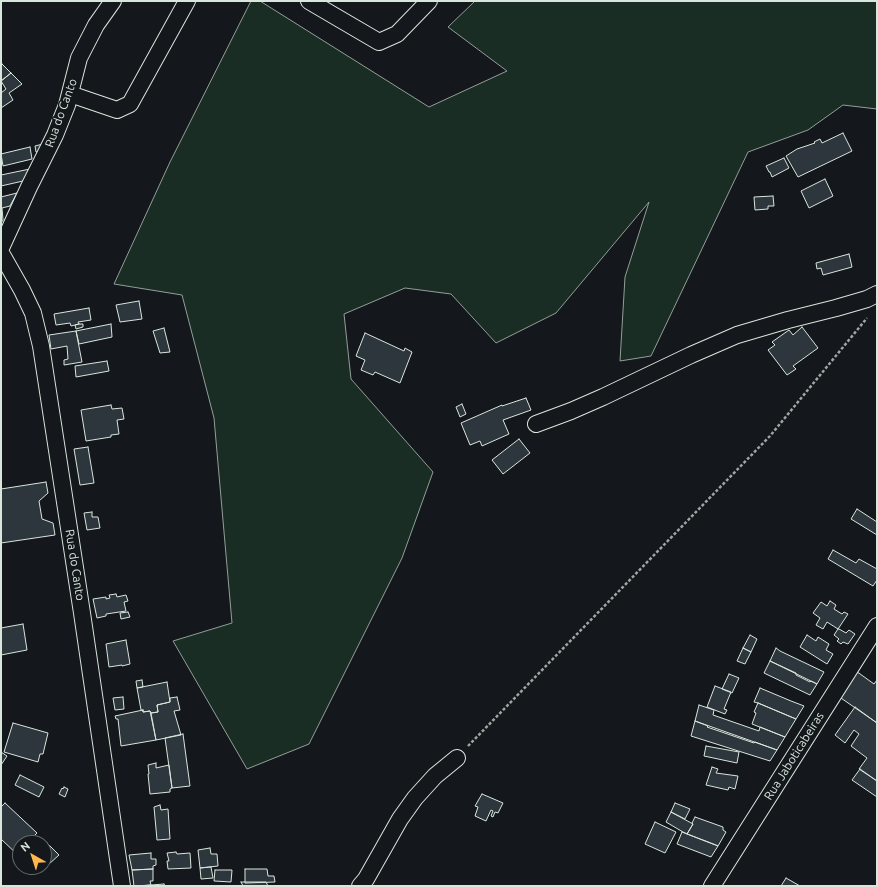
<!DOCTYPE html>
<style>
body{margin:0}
#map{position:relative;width:878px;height:887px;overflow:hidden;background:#14181c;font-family:Ubuntu,sans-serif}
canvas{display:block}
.frame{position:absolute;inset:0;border:2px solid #d8e6dc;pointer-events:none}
.north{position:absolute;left:12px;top:835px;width:40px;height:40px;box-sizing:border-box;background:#14181c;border:1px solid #626a69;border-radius:50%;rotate:321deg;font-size:11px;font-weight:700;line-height:16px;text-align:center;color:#d8e6dc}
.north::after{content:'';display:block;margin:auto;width:14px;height:18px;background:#ffb74d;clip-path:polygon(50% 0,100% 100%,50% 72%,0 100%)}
</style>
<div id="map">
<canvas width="878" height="887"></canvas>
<div class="frame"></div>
<div class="north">N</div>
</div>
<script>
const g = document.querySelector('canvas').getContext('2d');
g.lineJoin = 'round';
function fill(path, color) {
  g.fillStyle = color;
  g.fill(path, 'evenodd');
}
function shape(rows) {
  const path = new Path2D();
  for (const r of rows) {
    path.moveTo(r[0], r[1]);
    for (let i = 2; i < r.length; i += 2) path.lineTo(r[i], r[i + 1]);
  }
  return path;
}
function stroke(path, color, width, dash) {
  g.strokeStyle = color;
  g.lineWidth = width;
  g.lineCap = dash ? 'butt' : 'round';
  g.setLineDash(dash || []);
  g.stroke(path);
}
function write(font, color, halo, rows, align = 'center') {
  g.font = font + ' Ubuntu,sans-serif';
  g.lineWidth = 3;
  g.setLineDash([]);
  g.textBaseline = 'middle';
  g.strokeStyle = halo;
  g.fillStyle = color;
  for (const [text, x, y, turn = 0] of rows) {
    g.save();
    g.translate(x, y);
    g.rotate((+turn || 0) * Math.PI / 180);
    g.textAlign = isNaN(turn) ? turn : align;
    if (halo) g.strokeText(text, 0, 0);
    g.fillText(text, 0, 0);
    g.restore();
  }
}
const green = shape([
 [251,1,260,1,429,107,507,71,448,27,475,1,877,1,877,109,843,105,808,130,748,152,651,356,620,361,625,277,649,202,556,313,496,343,451,294,405,288,344,314,351,379,433,472,402,558,309,744,247,769,173,641,232,623,214,418,182,295,114,284,170,162,251,1]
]);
fill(green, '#1a2d24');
stroke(green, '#939e99', 1);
const building = shape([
 [2,64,11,73,1,81,1,65,2,64],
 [11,73,22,84,9,93,13,100,1,108,1,93,6,89,1,81,11,73],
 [843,133,852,151,798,177,786,156,797,149,815,143,814,142,820,139,822,143,843,133],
 [43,144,38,152,36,152,35,146,43,144],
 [30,147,32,159,3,166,1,154,30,147],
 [784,158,789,168,772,177,770,172,769,172,766,166,784,158],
 [30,169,23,181,1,186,1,175,30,169],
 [825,179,833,196,809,208,801,191,825,179],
 [17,193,10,206,2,208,3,220,1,223,1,197,17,193],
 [773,196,774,206,768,206,768,209,755,210,754,197,773,196],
 [849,254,852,267,823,275,821,268,817,269,816,263,849,254],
 [139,301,142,319,120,322,116,305,139,301],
 [89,308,91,320,78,322,79,324,71,326,70,323,56,325,54,314,89,308],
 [79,324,83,324,83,327,76,329,75,325,79,324],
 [111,324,112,337,79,344,76,331,111,324],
 [802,327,818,348,793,366,796,369,787,375,768,350,775,345,772,342,789,330,793,335,802,327],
 [164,328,170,352,160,353,153,331,164,328],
 [76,331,82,362,64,365,64,360,68,359,67,346,51,349,49,335,76,331],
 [365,333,404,351,405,348,412,352,400,383,375,372,373,375,361,370,365,360,356,356,365,333],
 [107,361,109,371,76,377,75,366,107,361],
 [526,398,531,410,503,420,509,434,482,446,480,441,470,445,461,423,502,405,502,406,526,398],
 [462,404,466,414,460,417,456,407,462,404],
 [111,405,112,409,122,408,124,419,117,420,119,434,111,435,111,437,86,441,81,410,111,405],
 [519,439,530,453,503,474,492,460,519,439],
 [88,447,94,483,80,485,74,449,88,447],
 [46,482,48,493,39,501,42,519,53,523,55,535,1,543,1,489,46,482],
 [857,509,877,522,877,535,851,519,857,509],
 [92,512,92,517,98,517,100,528,87,530,84,513,92,512],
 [833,550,856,563,859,559,877,569,877,580,873,586,828,559,833,550],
 [116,594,117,597,126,595,128,601,124,602,126,611,106,614,106,616,97,618,93,599,106,597,106,599,110,598,109,595,116,594],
 [830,601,836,605,834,609,842,614,844,612,848,614,838,629,827,622,823,629,816,625,820,618,813,613,821,602,827,606,830,601],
 [128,612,130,617,121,619,120,613,128,612],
 [23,624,27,650,1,655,1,628,23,624],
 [838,629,839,629,846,633,849,630,855,634,848,644,843,642,841,644,837,641,839,639,834,635,838,629],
 [750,635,757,639,751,652,743,648,750,635],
 [807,635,816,641,818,637,829,644,826,650,833,654,827,664,800,647,807,635],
 [126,640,130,664,122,666,122,665,109,667,106,644,126,640],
 [743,648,751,652,745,664,737,661,743,648],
 [776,648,780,651,824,672,817,684,770,661,776,648],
 [770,661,796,673,796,675,810,682,811,681,817,684,810,695,764,673,770,661],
 [856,671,874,684,877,680,877,723,838,696,856,671],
 [729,674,739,678,732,693,722,689,729,674],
 [142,680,143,687,137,688,136,681,142,680],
 [167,682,170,702,157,705,158,712,151,713,150,711,143,712,143,710,141,710,137,688,167,682],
 [715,686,731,692,724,709,727,710,725,714,707,707,715,686],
 [760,688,791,701,804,706,796,719,758,703,754,702,760,688],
 [123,697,124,709,115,710,113,698,123,697],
 [177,697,180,710,174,711,181,735,156,740,151,713,158,712,157,705,170,702,170,698,177,697],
 [758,703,796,719,785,737,752,724,756,713,754,712,758,703],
 [699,705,714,710,713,715,759,731,760,727,785,737,777,750,695,721,699,705],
 [855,707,877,723,877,781,859,769,867,758,851,746,859,734,854,730,845,743,835,735,855,707],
 [143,710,143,712,150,711,156,740,121,746,118,719,116,719,115,716,143,710],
 [695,721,708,726,707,727,754,743,755,742,777,750,770,761,691,736,695,721],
 [13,723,48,733,43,754,40,754,38,762,4,752,13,723],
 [183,734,190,786,172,788,165,738,183,734],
 [706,746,739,752,737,763,704,756,706,746],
 [1,752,7,756,1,765,1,752],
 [156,763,156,768,169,765,172,788,170,789,170,792,150,794,148,774,149,774,148,765,156,763],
 [712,767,718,769,716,773,738,776,735,789,729,787,728,790,706,785,712,767],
 [860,769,877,781,877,797,852,780,860,769],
 [20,775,44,787,39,797,15,785,20,775],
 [64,787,68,789,65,797,59,794,62,788,63,789,64,787],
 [482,794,503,803,498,813,495,812,493,817,491,816,493,811,491,810,486,821,475,816,478,807,475,806,482,794],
 [5,803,37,833,27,843,20,843,20,857,1,839,1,807,5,803],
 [675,803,690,809,685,819,671,812,675,803],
 [160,805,161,810,168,809,170,839,157,840,154,807,160,805],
 [671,812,693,824,687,834,683,832,666,822,671,812],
 [695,817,723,827,723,830,726,832,718,846,687,834,693,824,692,823,695,817],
 [655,822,676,832,665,853,645,844,655,822],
 [682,832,716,845,718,846,711,857,677,844,682,832],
 [47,843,59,855,49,864,44,859,44,846,47,843],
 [210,848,211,854,217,854,218,866,200,868,198,850,210,848],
 [176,852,177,854,190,853,191,868,168,869,167,861,169,861,167,853,176,852],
 [151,853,151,859,156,859,156,865,153,866,153,869,132,870,129,855,151,853],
 [211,867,213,878,201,879,200,868,211,867],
 [153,869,153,881,150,881,151,885,134,886,132,870,153,869],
 [245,869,267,869,268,876,274,876,275,882,245,883,245,869],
 [215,870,232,870,231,882,214,881,215,870],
 [786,878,800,886,781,886,786,878],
 [241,882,266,882,268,886,243,886,241,882],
 [164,884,165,886,140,886,151,885,164,884]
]);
fill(building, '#2c363c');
stroke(building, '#d8e6dc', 1);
const minor = shape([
 [309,1,379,42,397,34,429,1],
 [70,94,117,110,130,104,187,1],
 [1,248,29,187,55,135,67,105,79,58,96,25,113,1],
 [1,253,22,290,33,313,41,346,82,613,122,886],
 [536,424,571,411,603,397,691,355,737,335,788,320,836,308,867,299,877,294],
 [360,886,366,879,400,819,415,798,435,776,457,758],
 [712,886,877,626]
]);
stroke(minor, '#d8e6dc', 18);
stroke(shape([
 [468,746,770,436,867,318]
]), '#9da8a2', 2.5, [3, 2]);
stroke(minor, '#14181c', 16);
write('12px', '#d8e6dc', '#14181c', [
 ["Rua do Canto",61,113,-70],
 ["Rua do Canto",75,565,81],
 ["Rua Jaboticabeiras",794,756,-58]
]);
</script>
